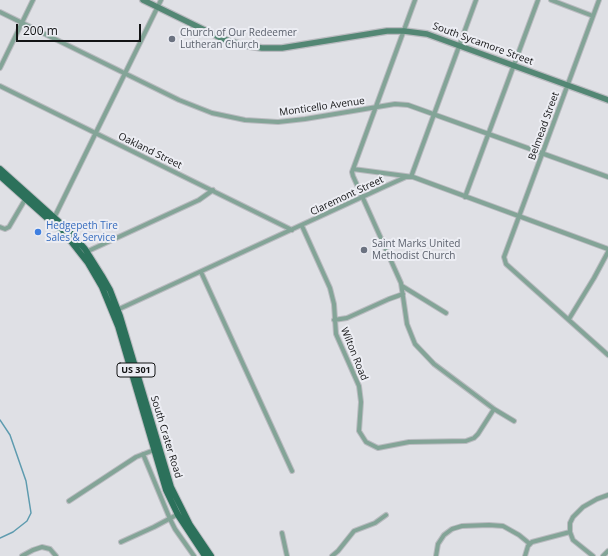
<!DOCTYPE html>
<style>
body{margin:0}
#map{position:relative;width:608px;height:556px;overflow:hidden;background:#dfe0e5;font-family:"Open Sans",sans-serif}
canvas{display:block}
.scale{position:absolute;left:16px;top:24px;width:125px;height:18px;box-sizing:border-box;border:2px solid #131415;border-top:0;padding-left:5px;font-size:12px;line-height:14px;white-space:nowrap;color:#131415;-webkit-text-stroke:3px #ecedf3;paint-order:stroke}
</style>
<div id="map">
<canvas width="608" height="556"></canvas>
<div class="scale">200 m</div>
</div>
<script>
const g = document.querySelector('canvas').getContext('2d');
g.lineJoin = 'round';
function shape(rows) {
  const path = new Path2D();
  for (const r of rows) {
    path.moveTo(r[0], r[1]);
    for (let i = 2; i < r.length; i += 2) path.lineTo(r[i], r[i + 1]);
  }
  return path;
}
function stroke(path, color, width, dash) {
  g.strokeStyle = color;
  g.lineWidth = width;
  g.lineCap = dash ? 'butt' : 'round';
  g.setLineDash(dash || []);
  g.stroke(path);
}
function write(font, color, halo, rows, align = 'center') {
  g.font = font + ' "Open Sans",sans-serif';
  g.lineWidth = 4;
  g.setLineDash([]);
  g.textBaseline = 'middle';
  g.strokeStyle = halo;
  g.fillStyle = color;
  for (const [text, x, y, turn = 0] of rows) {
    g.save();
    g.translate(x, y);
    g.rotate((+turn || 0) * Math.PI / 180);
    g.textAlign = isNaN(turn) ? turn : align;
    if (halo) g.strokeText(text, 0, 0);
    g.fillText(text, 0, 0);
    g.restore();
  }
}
stroke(shape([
 [0,420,10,435,26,481,31,513,27,521,13,532,0,538]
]), '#5e9baf', 1.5);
const street = shape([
 [415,0,352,172,353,176,401,283,407,324,415,344,434,364,494,409,514,421],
 [551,0,593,16],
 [599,0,504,257,506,264,608,355],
 [0,12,179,100,212,113,245,120,278,122,305,119,395,104,408,105,608,177],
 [0,68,33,0],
 [0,86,292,230],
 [353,169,413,177,608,249],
 [465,197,538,0],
 [54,218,161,0],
 [302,226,330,288,334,304,336,334,359,386,361,402,359,431,366,442,378,448,409,442,466,441,474,438,478,434,494,409],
 [0,227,5,229,9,227,26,198],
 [86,252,199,200,213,190],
 [201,272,292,471],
 [402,286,446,313],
 [117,310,386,186,406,177,411,177,476,0],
 [569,319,594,278,608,252],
 [334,320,347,318,389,299,403,294],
 [143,454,170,519,175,529,194,556],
 [69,501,136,457,154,450],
 [282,533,287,556],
 [121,542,154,527,182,512],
 [22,556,33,550,42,547,50,549,56,556],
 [332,556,338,551,354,531,375,523,386,515],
 [436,556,438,544,444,535,452,529,462,526,489,525,503,526,519,535,530,544],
 [525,556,528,546,532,542,570,532],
 [593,556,573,540,570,532,570,523,573,517,583,507,597,499,608,495],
 [603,556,608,551]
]);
const secondary = shape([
 [143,0,223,39,243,45,262,48,282,48,387,31,404,31,427,34,608,100]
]);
const primary = shape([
 [0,169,68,230,85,249,102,276,110,290,120,316,171,487,190,525,211,556],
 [0,176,66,235,88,263,102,287,118,326,166,490,178,515,205,556]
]);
stroke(street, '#babbc0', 6);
stroke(secondary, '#babbc0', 8);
stroke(primary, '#babbc0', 8);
stroke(street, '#83a497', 4);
stroke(secondary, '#538774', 5.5);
stroke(primary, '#2c715b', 6);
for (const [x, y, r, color] of [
 [172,39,4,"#6b7280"],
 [38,232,4,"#3f7fe0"],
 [364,250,4,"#6b7280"]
]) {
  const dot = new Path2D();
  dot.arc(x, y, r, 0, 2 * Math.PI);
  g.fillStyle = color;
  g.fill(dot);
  stroke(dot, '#ecedf3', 1.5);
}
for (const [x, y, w] of [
 [136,370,38]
]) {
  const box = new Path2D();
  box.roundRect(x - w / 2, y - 7, w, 14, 3);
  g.fillStyle = '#ecedf3';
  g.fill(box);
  stroke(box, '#131415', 1);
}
write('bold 9px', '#131415', null, [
 ["US 301",136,370]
]);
write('10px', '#5b616d', '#ecedf3', [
 ["Church of Our Redeemer",180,33],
 ["Lutheran Church",180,45],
 ["Saint Marks United",372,244],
 ["Methodist Church",372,256]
], 'left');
write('10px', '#131415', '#ecedf3', [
 ["South Sycamore Street",483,44,20],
 ["Monticello Avenue",322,107,-8],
 ["Belmead Street",544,126,-70],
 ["Oakland Street",150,151,26],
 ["Claremont Street",347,196,-25],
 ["Wilton Road",354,354,68],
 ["South Crater Road",166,437,73]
]);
write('10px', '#366cbe', '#ecedf3', [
 ["Hedgepeth Tire",46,226],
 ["Sales & Service",46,238]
], 'left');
</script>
